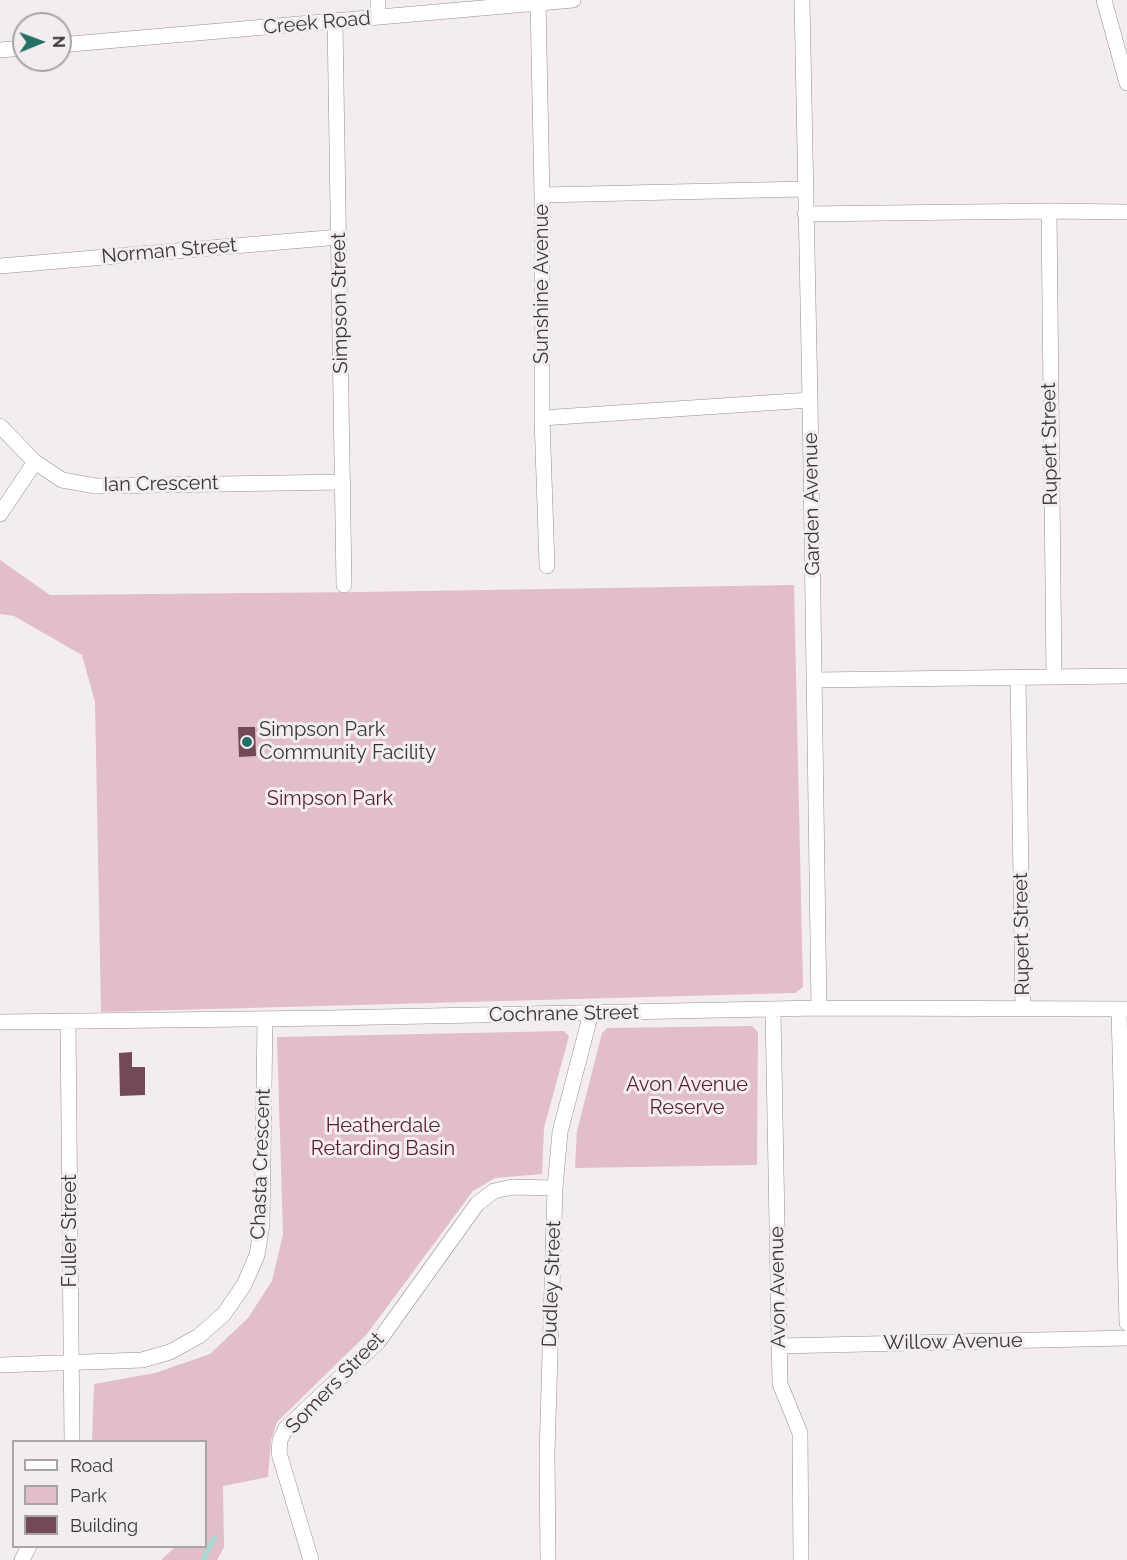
<!DOCTYPE html>
<style>
body{margin:0}
#map{position:relative;width:1127px;height:1560px;overflow:hidden;background:#f3edef;font-family:Raleway,sans-serif}
canvas{display:block}
.legend{position:absolute;left:12px;top:1440px;width:195px;height:108px;box-sizing:border-box;background:#f3edef;border:2px solid #a9a4a6;margin:0;padding:8px 10px;list-style:none;font-size:18px;color:#393738}
.legend li{display:flex;align-items:center;gap:12px;height:30px}
.legend b{width:30px;border:2px solid #a9a4a6}
.north{position:absolute;left:12px;top:12px;width:60px;height:60px;box-sizing:border-box;background:#f3edef;border:2px solid #a9a4a6;border-radius:50%;rotate:89deg;font-size:16px;font-weight:700;line-height:24px;text-align:center;color:#393738}
.north::after{content:'';display:block;margin:auto;width:21px;height:27px;background:#266e68;clip-path:polygon(50% 0,100% 100%,50% 72%,0 100%)}
</style>
<div id="map">
<canvas width="1127" height="1560"></canvas>
<ul class="legend">
<li><b style="height:8px;background:#fff"></b>Road</li>
<li><b style="height:16px;background:#e2bec8"></b>Park</li>
<li><b style="height:16px;background:#734956"></b>Building</li>
</ul>
<div class="north">N</div>
</div>
<script>
const g = document.querySelector('canvas').getContext('2d');
g.lineJoin = 'round';
function fill(path, color) {
  g.fillStyle = color;
  g.fill(path, 'evenodd');
}
function shape(rows) {
  const path = new Path2D();
  for (const r of rows) {
    path.moveTo(r[0], r[1]);
    for (let i = 2; i < r.length; i += 2) path.lineTo(r[i], r[i + 1]);
  }
  return path;
}
function stroke(path, color, width, dash) {
  g.strokeStyle = color;
  g.lineWidth = width;
  g.lineCap = dash ? 'butt' : 'round';
  g.setLineDash(dash || []);
  g.stroke(path);
}
function write(font, color, halo, rows, align = 'center') {
  g.font = font + ' Raleway,sans-serif';
  g.lineWidth = 6;
  g.setLineDash([]);
  g.textBaseline = 'middle';
  g.strokeStyle = halo;
  g.fillStyle = color;
  for (const [text, x, y, turn = 0] of rows) {
    g.save();
    g.translate(x, y);
    g.rotate((+turn || 0) * Math.PI / 180);
    g.textAlign = isNaN(turn) ? turn : align;
    if (halo) g.strokeText(text, 0, 0);
    g.fillText(text, 0, 0);
    g.restore();
  }
}
fill(shape([
 [0,560,50,595,360,592,794,585,803,987,795,993,101,1012,95,702,82,655,14,616,0,614],
 [752,1026,758,1032,757,1165,575,1168,577,1131,602,1033,607,1028],
 [564,1031,569,1036,544,1128,542,1174,495,1178,473,1191,367,1334,277,1422,271,1440,268,1477,223,1486,224,1547,217,1560,161,1560,175,1547,206,1546,206,1442,92,1441,94,1384,155,1373,210,1354,248,1318,272,1281,283,1234,277,1037]
]), '#e2bec8');
stroke(shape([
 [203,1560,215,1537]
]), '#a3dcd5', 4.5);
fill(shape([
 [238,727,255,727,256,756,239,757],
 [132,1052,132,1067,145,1067,145,1095,120,1096,119,1053]
]), '#734956');
const street = shape([
 [378,0,378,17],
 [802,0,810,400,819,1008],
 [1104,0,1127,83],
 [538,3,542,195,542,418,547,566],
 [335,21,344,585],
 [60,45,573,0],
 [0,50,24,48],
 [542,195,804,189],
 [1049,211,1054,677],
 [805,214,1049,211,1127,212],
 [0,266,339,237],
 [542,418,810,400],
 [0,426,35,462,62,480,96,486,343,482],
 [0,514,35,462],
 [1018,678,1023,1009],
 [815,680,1127,676],
 [1119,1009,1127,1323],
 [773,1010,780,1384,800,1433,801,1560],
 [68,1021,72,1442],
 [0,1022,330,1018,819,1008,1127,1009],
 [779,1346,1127,1338],
 [0,1365,142,1360,170,1352,199,1336,224,1314,244,1285,257,1255,262,1224,265,1019],
 [22,1560,29,1546],
 [311,1560,279,1453,280,1440,286,1428,378,1342,477,1204,494,1191,512,1187,555,1188],
 [548,1560,547,1454,555,1188,560,1132,591,1013]
]);
stroke(street, '#948f90', 16);
stroke(street, '#fff', 15);
for (const [x, y, r, color] of [
 [247,742,6,"#266e68"]
]) {
  const dot = new Path2D();
  dot.arc(x, y, r, 0, 2 * Math.PI);
  g.fillStyle = color;
  g.fill(dot);
  stroke(dot, '#f3edef', 2);
}
write('20px', '#393738', '#f3edef', [
 ["Creek Road",317,23,-5],
 ["Norman Street",169,251,-5],
 ["Sunshine Avenue",542,284,-90],
 ["Simpson Street",340,303,-91],
 ["Rupert Street",1050,444,-91],
 ["Ian Crescent",161,484,-1],
 ["Garden Avenue",812,504,-91],
 ["Rupert Street",1022,934,-91],
 ["Cochrane Street",564,1014,-1],
 ["Chasta Crescent",261,1164,-88],
 ["Fuller Street",70,1231,-90],
 ["Dudley Street",552,1284,-88],
 ["Avon Avenue",778,1287,-91],
 ["Willow Avenue",953,1342,-1],
 ["Somers Street",335,1383,-46]
]);
write('20px', '#393738', '#f3edef', [
 ["Simpson Park",259,730],
 ["Community Facility",259,753]
], 'left');
write('20px', '#581e34', '#f3edef', [
 ["Simpson Park",330,799],
 ["Avon Avenue",687,1085],
 ["Reserve",687,1108],
 ["Heatherdale",383,1126],
 ["Retarding Basin",383,1149]
]);
</script>
